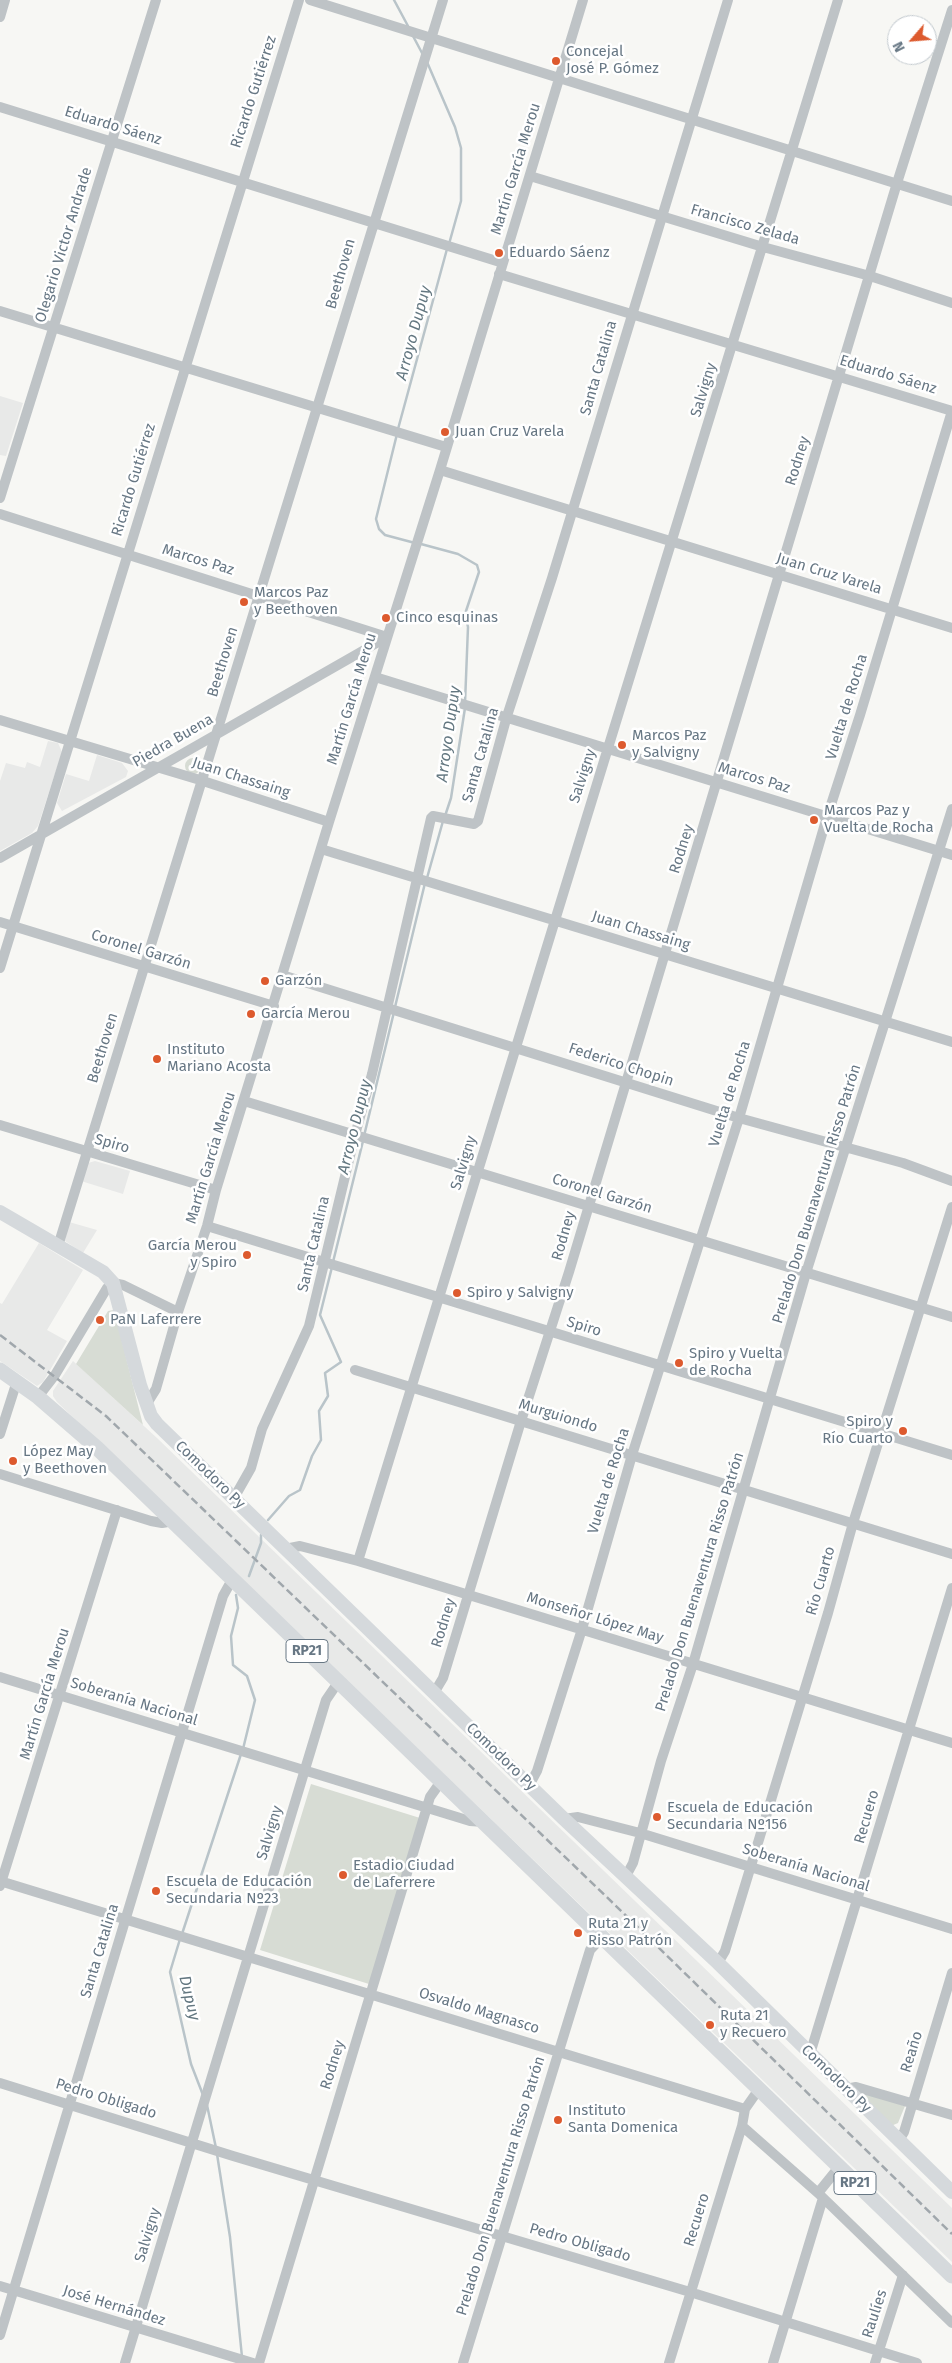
<!DOCTYPE html>
<meta charset="utf-8">
<style>
body{margin:0}
#map{position:relative;width:952px;height:2363px;overflow:hidden;background:#f7f7f4;font-family:"Fira Sans",sans-serif}
canvas{display:block}
.north{position:absolute;left:887px;top:15px;width:50px;height:50px;box-sizing:border-box;background:#fff;border:1px solid #c2c9ce;border-radius:50%;rotate:243deg;font-size:14px;font-weight:700;line-height:20px;text-align:center;color:#677784}
.north::after{content:'';display:block;margin:auto;width:18px;height:22px;background:#dd5a2e;clip-path:polygon(50% 0,100% 100%,50% 72%,0 100%)}
</style>
<div id="map">
<canvas width="952" height="2363"></canvas>
<div class="north">N</div>
</div>
<script>
const g = document.querySelector('canvas').getContext('2d');
g.lineJoin = 'round';
function fill(path, color) {
  g.fillStyle = color;
  g.fill(path, 'evenodd');
}
function shape(rows) {
  const path = new Path2D();
  for (const r of rows) {
    if (r.length === 3) {
      path.moveTo(r[0] + r[2], r[1]);
      path.arc(r[0], r[1], r[2], 0, 2 * Math.PI);
      continue;
    }
    path.moveTo(r[0], r[1]);
    for (let i = 2; i < r.length; i += 2) path.lineTo(r[i], r[i + 1]);
  }
  return path;
}
function stroke(path, color, width, dash) {
  g.strokeStyle = color;
  g.lineWidth = width;
  g.lineCap = dash ? 'butt' : 'round';
  g.setLineDash(dash || []);
  g.stroke(path);
}
function write(font, color, halo, rows, align = 'center') {
  g.font = font + ' "Fira Sans",sans-serif';
  g.lineWidth = 5;
  g.setLineDash([]);
  g.textBaseline = 'middle';
  g.strokeStyle = halo;
  g.fillStyle = color;
  for (const [text, x, y, turn = 0] of rows) {
    g.save();
    g.translate(x, y);
    g.rotate((+turn || 0) * Math.PI / 180);
    g.textAlign = isNaN(turn) ? turn : align;
    if (halo) g.strokeText(text, 0, 0);
    g.fillText(text, 0, 0);
    g.restore();
  }
}
fill(shape([
 [0,396,23,403,6,456,0,455],
 [48,741,58,743,62,752,38,826,32,833,0,851,0,781,6,763,25,768,27,762,40,767],
 [97,755,122,763,128,771,126,777,62,811,57,803,66,774,89,781],
 [95,1161,130,1171,123,1194,81,1181,88,1163],
 [69,1222,97,1230,83,1253,65,1241],
 [39,1243,83,1270,47,1330,67,1341,43,1382,37,1386,0,1361,0,1303,2,1304],
 [73,1361,157,1438,952,2208,952,2262,57,1402,53,1396,53,1391]
]), '#e8e9e8');
fill(shape([
 [193,766,8],
 [114,1310,143,1425,76,1364,108,1311],
 [311,1784,420,1818,369,1984,260,1950],
 [858,2091,905,2106,898,2123,891,2126]
]), '#d7dcd4');
stroke(shape([
 [394,0,408,26],
 [413,36,422,53],
 [427,62,455,127,461,148,461,201,449,244],
 [398,429,447,249],
 [397,434,376,519,379,529,385,535,415,543],
 [421,544,458,554,477,565,479,572,465,614,468,627,465,703],
 [445,816,451,798,465,708],
 [427,878,443,821],
 [395,1007,425,883],
 [364,1136,394,1012],
 [333,1262,363,1141],
 [268,1520,289,1496,300,1490,312,1456,321,1440,319,1411,328,1396,325,1373,341,1362,320,1315,332,1267],
 [249,1576,261,1543,261,1535],
 [236,1595,238,1608,231,1636,233,1665,247,1676,255,1700,243,1749],
 [182,1934,241,1754],
 [180,1939,170,1972,191,2064,203,2095],
 [207,2105,216,2148],
 [217,2154,230,2237,242,2357]
]), '#b9c4c9', 2.5);
stroke(shape([
 [310,0,952,201],
 [0,17,5,0],
 [0,107,503,263],
 [530,176,763,247,870,276,952,303],
 [499,274,952,411],
 [0,311,446,447],
 [440,470,952,628],
 [0,498,156,0],
 [0,514,387,637],
 [375,677,952,855],
 [0,720,200,780,329,822],
 [321,849,952,1042],
 [0,858,387,637],
 [0,922,274,1006],
 [0,968,299,0],
 [282,975,739,1118,903,1163,952,1181],
 [244,1101,952,1317],
 [0,1125,216,1190],
 [207,1226,952,1455],
 [58,1246,443,0],
 [355,1370,952,1554],
 [38,1397,55,1375,107,1288,113,1283,123,1285,178,1312],
 [146,1405,156,1389,178,1312,207,1226,216,1190,329,822,440,470,583,0],
 [0,1434,17,1381],
 [0,1474,151,1521,162,1523,174,1521],
 [234,1498,251,1468,262,1429,309,1326,355,1135,372,1074,431,818,433,816,474,824,478,821,507,716,552,578,728,0],
 [285,1549,300,1546,358,1561,952,1743],
 [358,1561,838,0],
 [0,1677,470,1821,484,1822],
 [434,1693,443,1678,521,1421,569,1272,897,183,952,10],
 [530,1784,537,1771,582,1629,632,1455,739,1118,827,817,860,715,952,411],
 [564,1819,578,1817,640,1833,952,1929],
 [626,1876,633,1863,661,1761,693,1664,806,1273,952,809],
 [0,1881,745,2109],
 [0,1886,117,1510],
 [718,1963,725,1951,828,1613,853,1523,952,1207],
 [810,2054,952,1588],
 [0,2083,233,2156,690,2292,917,2363],
 [846,2089,856,2087,952,2115],
 [742,2126,818,2193,952,2323],
 [899,2140,904,2132,952,1973],
 [818,2193,839,2167],
 [0,2286,253,2363],
 [0,2335,182,1732,223,1596,233,1578],
 [125,2363,326,1700,339,1681],
 [259,2363,427,1807,430,1797,442,1780],
 [463,2363,590,1950,603,1936],
 [669,2363,742,2126,745,2109,759,2089],
 [773,2363,823,2198],
 [875,2363,903,2275]
]), '#bec3c6', 10);
stroke(shape([
 [0,1212,103,1272,113,1283,140,1385,151,1416,157,1424,564,1819,718,1963,952,2192]
]), '#d5d9dc', 14);
stroke(shape([
 [0,1370,38,1397,97,1448,952,2276]
]), '#d5d9dc', 15);
stroke(shape([
 [0,1335,106,1416,615,1905,952,2234]
]), '#a0a7ac', 2.5, [8, 4]);
for (const [x, y, r, color] of [
 [556,61,5,"#dd5a2e"],
 [499,253,5,"#dd5a2e"],
 [445,432,5,"#dd5a2e"],
 [244,602,5,"#dd5a2e"],
 [386,618,5,"#dd5a2e"],
 [622,745,5,"#dd5a2e"],
 [814,820,5,"#dd5a2e"],
 [265,981,5,"#dd5a2e"],
 [251,1014,5,"#dd5a2e"],
 [157,1059,5,"#dd5a2e"],
 [247,1255,5,"#dd5a2e"],
 [457,1293,5,"#dd5a2e"],
 [100,1320,5,"#dd5a2e"],
 [679,1363,5,"#dd5a2e"],
 [903,1431,5,"#dd5a2e"],
 [13,1461,5,"#dd5a2e"],
 [657,1817,5,"#dd5a2e"],
 [343,1875,5,"#dd5a2e"],
 [156,1891,5,"#dd5a2e"],
 [578,1933,5,"#dd5a2e"],
 [710,2025,5,"#dd5a2e"],
 [558,2120,5,"#dd5a2e"]
]) {
  const dot = new Path2D();
  dot.arc(x, y, r, 0, 2 * Math.PI);
  g.fillStyle = color;
  g.fill(dot);
  stroke(dot, '#fff', 2);
}
for (const [x, y, w] of [
 [307,1651,42],
 [855,2183,42]
]) {
  const box = new Path2D();
  box.roundRect(x - w / 2, y - 11.5, w, 23, 4);
  g.fillStyle = '#fff';
  g.fill(box);
  stroke(box, '#677784', 1);
}
write('bold 14px', '#677784', null, [
 ["RP21",307,1651],
 ["RP21",855,2183]
]);
write('15px', '#677784', '#fff', [
 ["Concejal",566,52],
 ["José P. Gómez",566,69],
 ["Eduardo Sáenz",509,253],
 ["Juan Cruz Varela",455,432],
 ["Marcos Paz",254,593],
 ["y Beethoven",254,610],
 ["Cinco esquinas",396,618],
 ["Marcos Paz",632,736],
 ["y Salvigny",632,753],
 ["Marcos Paz y",824,811],
 ["Vuelta de Rocha",824,828],
 ["Garzón",275,981],
 ["García Merou",261,1014],
 ["Instituto",167,1050],
 ["Mariano Acosta",167,1067],
 ["García Merou",237,1246,"right"],
 ["y Spiro",237,1263,"right"],
 ["Spiro y Salvigny",467,1293],
 ["PaN Laferrere",110,1320],
 ["Spiro y Vuelta",689,1354],
 ["de Rocha",689,1371],
 ["Spiro y",893,1422,"right"],
 ["Río Cuarto",893,1439,"right"],
 ["López May",23,1452],
 ["y Beethoven",23,1469],
 ["Escuela de Educación",667,1808],
 ["Secundaria Nº156",667,1825],
 ["Estadio Ciudad",353,1866],
 ["de Laferrere",353,1883],
 ["Escuela de Educación",166,1882],
 ["Secundaria Nº23",166,1899],
 ["Ruta 21 y",588,1924],
 ["Risso Patrón",588,1941],
 ["Ruta 21",720,2016],
 ["y Recuero",720,2033],
 ["Instituto",568,2111],
 ["Santa Domenica",568,2128]
], 'left');
write('15px', '#677784', '#fff', [
 ["Ricardo Gutiérrez",254,92,-72],
 ["Eduardo Sáenz",113,126,17],
 ["Martín García Merou",516,169,-73],
 ["Francisco Zelada",745,225,16],
 ["Olegario Victor Andrade",64,245,-73],
 ["Beethoven",341,274,-74],
 ["Santa Catalina",599,368,-74],
 ["Eduardo Sáenz",888,375,17],
 ["Salvigny",704,390,-73],
 ["Rodney",798,461,-73],
 ["Ricardo Gutiérrez",134,480,-73],
 ["Marcos Paz",198,560,17],
 ["Juan Cruz Varela",829,574,17],
 ["Beethoven",223,662,-73],
 ["Martín García Merou",352,699,-73],
 ["Vuelta de Rocha",847,707,-73],
 ["Piedra Buena",173,741,-30],
 ["Santa Catalina",481,755,-74],
 ["Salvigny",583,776,-72],
 ["Juan Chassaing",241,778,18],
 ["Marcos Paz",754,778,17],
 ["Rodney",682,849,-73],
 ["Juan Chassaing",641,931,17],
 ["Coronel Garzón",141,950,17],
 ["Beethoven",103,1048,-73],
 ["Federico Chopin",621,1065,18],
 ["Vuelta de Rocha",730,1094,-73],
 ["Spiro",112,1144,16],
 ["Martín García Merou",211,1158,-73],
 ["Salvigny",464,1163,-73],
 ["Coronel Garzón",602,1194,17],
 ["Prelado Don Buenaventura Risso Patrón",817,1194,-73],
 ["Rodney",564,1236,-74],
 ["Santa Catalina",314,1244,-77],
 ["Spiro",584,1327,17],
 ["Murguiondo",558,1416,17],
 ["Comodoro Py",210,1475,44],
 ["Vuelta de Rocha",609,1481,-73],
 ["Río Cuarto",821,1581,-74],
 ["Prelado Don Buenaventura Risso Patrón",700,1582,-73],
 ["Monseñor López May",595,1618,17],
 ["Rodney",444,1623,-73],
 ["Martín García Merou",45,1694,-73],
 ["Soberanía Nacional",134,1702,17],
 ["Comodoro Py",501,1757,44],
 ["Recuero",867,1817,-74],
 ["Salvigny",270,1833,-73],
 ["Soberanía Nacional",806,1868,17],
 ["Santa Catalina",100,1951,-73],
 ["Osvaldo Magnasco",479,2011,17],
 ["Reaño",912,2052,-73],
 ["Rodney",333,2065,-73],
 ["Comodoro Py",836,2079,44],
 ["Pedro Obligado",106,2099,17],
 ["Prelado Don Buenaventura Risso Patrón",501,2186,-73],
 ["Recuero",697,2220,-73],
 ["Salvigny",148,2235,-73],
 ["Pedro Obligado",580,2243,16],
 ["José Hernández",114,2306,17],
 ["Raulíes",875,2314,-72]
]);
write('italic 16px', '#637780', '#fff', [
 ["Arroyo Dupuy",414,333,-75],
 ["Arroyo Dupuy",449,734,-82],
 ["Arroyo Dupuy",355,1127,-76],
 ["Dupuy",189,1998,76]
]);
</script>
